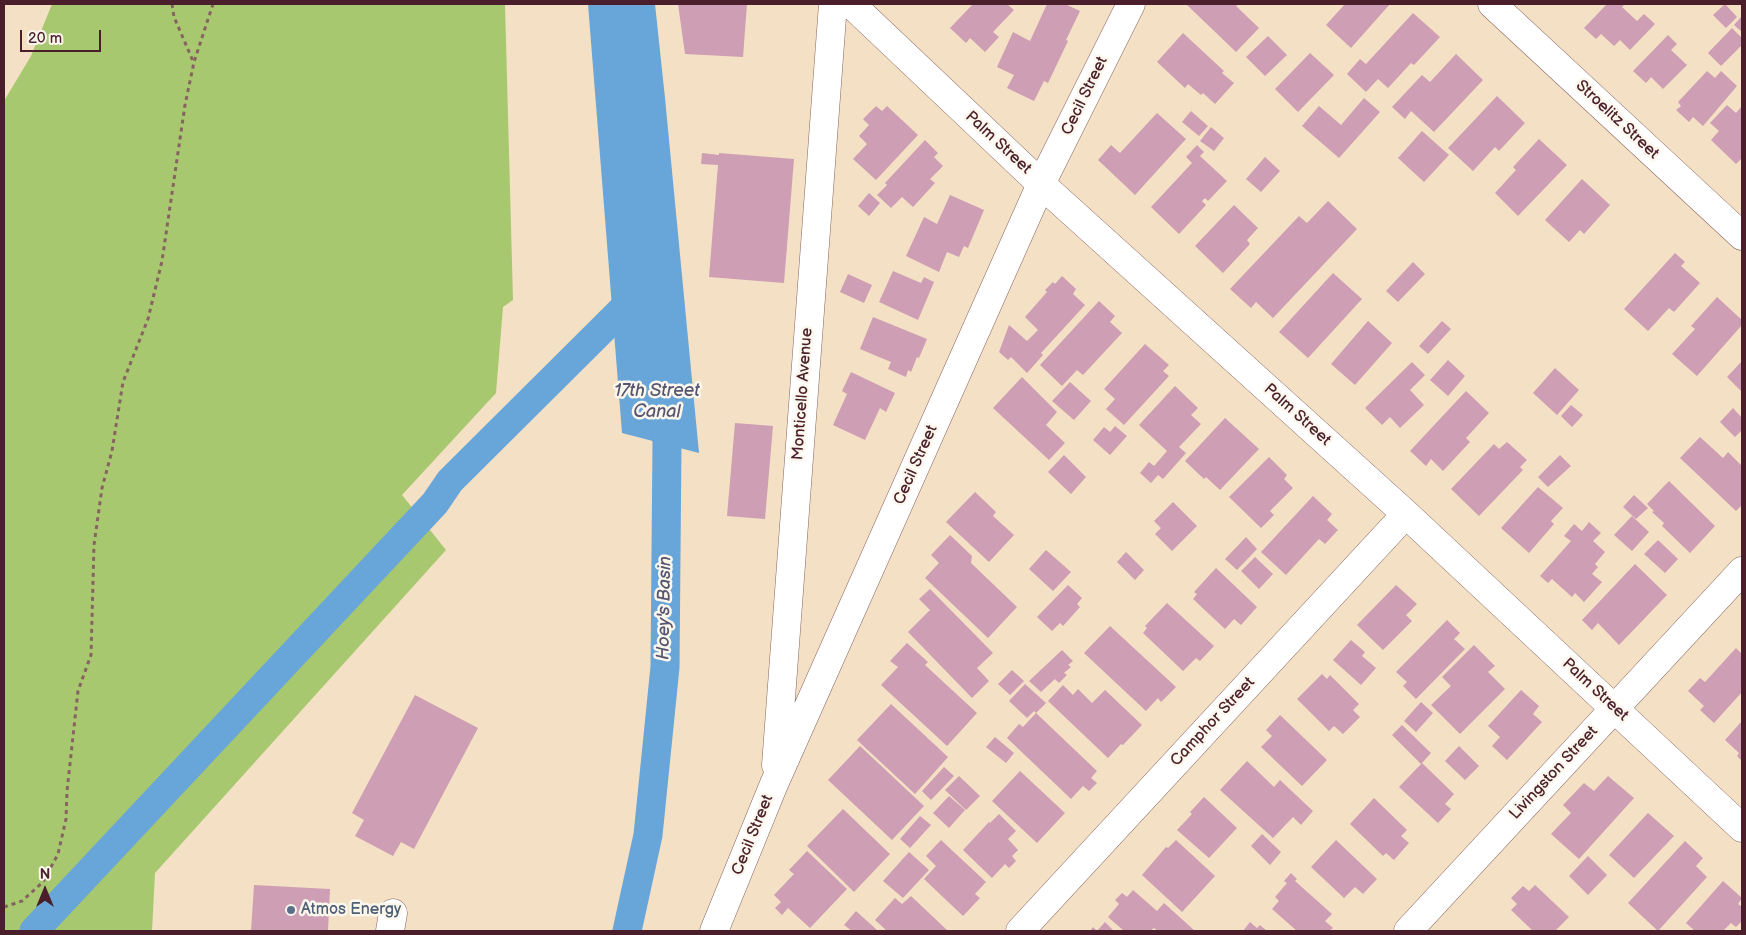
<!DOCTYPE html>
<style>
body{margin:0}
#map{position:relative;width:1746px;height:935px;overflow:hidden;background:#f4e0c4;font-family:"Balsamiq Sans",sans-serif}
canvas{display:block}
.frame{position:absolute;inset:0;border:5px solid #4a1f2b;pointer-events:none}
.north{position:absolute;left:20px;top:865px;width:50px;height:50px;-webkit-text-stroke:4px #fbf7ec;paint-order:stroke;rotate:0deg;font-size:14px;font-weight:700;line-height:20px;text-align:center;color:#4a1f2b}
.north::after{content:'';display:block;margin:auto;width:18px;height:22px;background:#4a1f2b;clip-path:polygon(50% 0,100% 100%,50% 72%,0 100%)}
.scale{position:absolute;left:20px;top:30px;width:81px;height:22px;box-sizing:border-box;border:2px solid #4a1f2b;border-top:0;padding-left:6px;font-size:15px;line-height:18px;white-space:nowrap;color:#4a1f2b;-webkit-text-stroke:4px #fbf7ec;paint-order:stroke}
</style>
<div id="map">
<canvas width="1746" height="935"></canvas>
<div class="frame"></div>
<div class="north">N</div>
<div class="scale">20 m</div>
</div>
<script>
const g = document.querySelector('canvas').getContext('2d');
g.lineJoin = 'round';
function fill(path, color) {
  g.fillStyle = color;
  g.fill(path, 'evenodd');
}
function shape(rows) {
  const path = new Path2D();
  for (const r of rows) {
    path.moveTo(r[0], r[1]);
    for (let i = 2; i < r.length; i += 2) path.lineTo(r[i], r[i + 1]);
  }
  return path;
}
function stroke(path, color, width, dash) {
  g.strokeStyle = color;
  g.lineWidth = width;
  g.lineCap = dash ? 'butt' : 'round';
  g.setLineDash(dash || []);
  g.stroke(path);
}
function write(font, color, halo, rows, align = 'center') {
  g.font = font + ' "Balsamiq Sans",sans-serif';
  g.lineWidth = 5;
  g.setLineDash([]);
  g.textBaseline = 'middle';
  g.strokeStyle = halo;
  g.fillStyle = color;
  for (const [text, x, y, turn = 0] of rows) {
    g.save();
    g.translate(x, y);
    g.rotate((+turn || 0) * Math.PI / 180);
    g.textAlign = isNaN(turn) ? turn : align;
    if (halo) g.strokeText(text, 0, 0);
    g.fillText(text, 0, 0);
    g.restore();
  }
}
fill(shape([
 [52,4,505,4,513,300,503,307,496,393,402,495,446,550,155,873,152,931,4,931,4,101,31,56]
]), '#a8c870');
fill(shape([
 [588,4,655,4,665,98,699,453,622,433]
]), '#68a5d9');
stroke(shape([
 [34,931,435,503,450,481,641,291],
 [627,931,648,835,665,667,667,442,663,406]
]), '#68a5d9', 29);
fill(shape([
 [678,4,747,4,743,57,685,54],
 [973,4,1007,4,1014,10,993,32,999,37,985,52,970,38,966,43,950,28],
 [1047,4,1065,4,1080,11,1066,40,1068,41,1048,83,1044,81,1034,101,1007,88,1014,75,997,67,1013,32,1030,41],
 [1186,4,1239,4,1236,6,1259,28,1236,52],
 [1345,4,1390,4,1351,48,1326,25],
 [1607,4,1625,4,1622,7,1637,21,1644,14,1655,24,1630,50,1620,40,1614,46,1601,34,1596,39,1584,28],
 [1725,4,1737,17,1726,28,1713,15],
 [1413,13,1440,37,1414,65,1411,63,1388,88,1378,79,1366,92,1347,74,1360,59,1366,64],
 [1742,16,1742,32,1734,25],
 [1732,28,1742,38,1742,45,1721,66,1708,53],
 [1183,33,1224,71,1222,73,1234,83,1215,104,1203,93,1201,95,1188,84,1185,88,1157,62],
 [1668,35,1677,44,1671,50,1687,65,1663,89,1651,77,1646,83,1633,71],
 [1268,36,1287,55,1265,76,1246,57],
 [1310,53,1334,75,1298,112,1275,89],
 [1456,54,1483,80,1434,132,1411,111,1405,119,1392,107,1422,75,1430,82],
 [1707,71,1715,78,1721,71,1737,86,1703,126,1693,117,1689,122,1676,110,1681,106,1678,102],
 [1497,96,1525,123,1499,151,1495,147,1473,171,1448,148],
 [1364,98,1380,112,1339,158,1302,126,1319,106,1341,125],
 [1727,105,1736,113,1742,106,1742,158,1736,164,1711,140,1719,131,1710,123],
 [876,106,882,111,887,106,918,135,876,180,853,159,867,144,859,136,869,125,863,119],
 [1191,111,1208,126,1199,136,1182,122],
 [1157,113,1186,139,1135,195,1098,160,1111,145,1120,153],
 [1211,127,1224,138,1214,151,1200,141],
 [1422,131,1449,155,1424,182,1398,158],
 [1539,139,1567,165,1518,216,1495,193,1516,170,1513,167],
 [925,140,938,153,934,157,943,166,930,179,935,183,913,207,902,197,891,208,877,195,887,185,885,183],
 [1197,145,1204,152,1200,156,1227,181,1208,201,1205,198,1202,201,1206,205,1179,234,1151,207,1192,163,1186,157],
 [702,153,719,155,719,153,794,159,784,283,709,277,718,165,701,164],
 [1265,157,1280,171,1261,192,1246,179],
 [1582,179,1610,205,1584,234,1580,230,1569,242,1545,220],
 [869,193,880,203,869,216,858,206],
 [950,195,984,210,968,248,964,246,959,257,947,252,939,272,906,256,924,217,937,224],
 [1328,201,1357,229,1273,318,1256,302,1251,308,1230,289,1299,216,1307,223],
 [1234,205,1258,228,1247,240,1250,244,1223,273,1195,246],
 [1675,253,1685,262,1681,266,1700,283,1674,312,1669,308,1648,331,1624,309],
 [1413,262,1425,274,1398,302,1386,291],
 [893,271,921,283,924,277,934,282,918,320,879,302],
 [1333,273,1362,299,1308,358,1279,332],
 [848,274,872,285,864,303,840,292],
 [1062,276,1076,289,1073,294,1085,305,1041,353,1043,355,1027,373,1011,357,1008,360,999,352,1009,325,1027,341,1038,330,1025,317,1047,292,1045,290,1053,282,1055,284],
 [1717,297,1742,320,1742,325,1697,376,1672,354,1695,329,1691,326],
 [1099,301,1115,316,1110,322,1122,333,1083,375,1077,370,1062,386,1040,365],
 [873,317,927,339,919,358,917,357,911,372,908,370,906,377,888,369,891,362,860,349],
 [1368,321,1392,343,1355,385,1331,364],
 [1442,321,1451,329,1428,354,1419,346],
 [1145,344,1169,365,1163,371,1169,376,1124,425,1106,409,1115,399,1104,389],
 [1448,360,1465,376,1448,396,1430,380],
 [1742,361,1742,392,1727,377],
 [1412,362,1425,375,1410,390,1424,405,1400,428,1390,417,1382,425,1365,408],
 [1555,368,1579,390,1557,415,1533,393],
 [851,372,895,393,886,412,880,408,865,440,833,425,847,394,842,391],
 [1022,377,1057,412,1046,425,1065,443,1049,460,993,408],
 [1070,382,1091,401,1074,420,1052,401],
 [1175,386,1198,408,1191,415,1201,424,1179,447,1186,453,1163,479,1158,475,1151,483,1140,473,1149,462,1154,466,1167,451,1139,425],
 [1466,391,1489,413,1466,438,1470,442,1443,471,1431,459,1426,466,1410,451],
 [1571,405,1583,415,1572,427,1561,416],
 [1733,408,1742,418,1742,430,1735,437,1720,422],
 [1225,418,1259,449,1220,490,1206,477,1204,479,1185,461],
 [735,423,773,426,765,519,727,516],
 [1115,426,1127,436,1110,455,1093,440,1104,427,1110,432],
 [1700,437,1723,458,1728,452,1742,466,1742,505,1736,511,1680,458],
 [1507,442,1527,460,1520,467,1523,470,1479,516,1451,489,1494,444,1499,449],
 [1064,455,1086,477,1071,494,1048,472],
 [1560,455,1571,466,1548,487,1538,477],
 [1269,457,1287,475,1284,479,1293,488,1270,511,1274,515,1261,528,1229,497],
 [1669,481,1715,526,1690,553,1662,526,1664,523,1652,512,1654,511,1647,504],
 [1538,487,1563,508,1551,521,1554,524,1529,553,1501,528],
 [975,492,996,512,993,516,1014,535,989,562,946,522],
 [1634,495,1648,508,1636,519,1623,507],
 [1313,496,1332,514,1327,520,1338,530,1325,544,1319,539,1286,575,1261,552],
 [1173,502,1197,526,1172,551,1155,534,1161,528,1154,521],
 [1632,516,1649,532,1632,551,1614,535],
 [1589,522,1601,533,1593,541,1605,552,1595,564,1598,567,1592,574,1602,582,1584,602,1575,593,1572,597,1552,579,1548,583,1540,576,1571,541,1564,536,1574,524,1582,531],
 [950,535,972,556,971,563,1017,607,988,638,925,578,939,563,931,555],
 [1246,537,1257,549,1237,570,1225,559],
 [1658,540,1678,559,1665,573,1644,554],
 [1046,550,1071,572,1053,591,1029,569],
 [1126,552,1144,570,1135,580,1117,562],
 [1255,557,1273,574,1259,589,1241,571],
 [1635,564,1667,595,1619,645,1598,623,1592,630,1582,620],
 [1216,568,1257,607,1241,625,1234,619,1225,629,1193,599,1197,594,1194,592],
 [1068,585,1082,598,1077,604,1080,607,1063,626,1060,623,1052,631,1037,617],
 [1396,585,1417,604,1406,615,1412,621,1383,650,1357,625],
 [930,589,993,653,977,668,989,681,972,698,908,632,930,610,919,599],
 [1167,603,1214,646,1200,661,1196,658,1183,671,1143,633,1147,628,1145,626],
 [1447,620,1460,633,1454,639,1465,649,1416,699,1403,686,1407,682,1396,672],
 [1110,626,1176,687,1161,702,1158,698,1146,711,1084,653],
 [1351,640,1365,652,1362,656,1376,668,1361,685,1333,660],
 [907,643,928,662,925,665,977,713,947,746,881,685,898,667,890,661],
 [1474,645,1495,666,1488,672,1505,689,1460,734,1431,705,1451,686,1442,677],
 [1736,648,1742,654,1742,692,1714,723,1700,710,1704,706,1688,691,1700,678,1705,682],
 [1062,650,1073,661,1068,665,1071,667,1064,673,1067,675,1059,683,1055,679,1041,692,1029,681],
 [1012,670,1024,681,1010,695,998,684],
 [1322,674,1327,679,1330,675,1359,704,1353,710,1360,717,1343,734,1334,726,1329,731,1297,699],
 [1025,684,1046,703,1036,713,1034,711,1027,718,1009,701],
 [1063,685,1073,695,1078,689,1092,703,1105,690,1142,725,1123,745,1121,744,1108,758,1048,701],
 [1521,690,1539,706,1533,714,1542,722,1507,760,1492,746,1500,737,1488,726],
 [415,695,478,728,414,849,401,842,393,856,355,836,364,820,352,813],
 [1421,702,1433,713,1416,732,1404,721],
 [891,704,948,757,915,794,857,740],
 [1036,713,1097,771,1091,778,1097,783,1089,791,1083,786,1071,799,1007,738,1019,724,1023,727],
 [1280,715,1327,760,1302,786,1261,747,1272,736,1266,730],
 [1742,721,1742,761,1737,756,1739,753,1725,740],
 [1402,725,1431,753,1422,763,1454,794,1445,804,1451,809,1438,823,1399,787,1421,764,1392,735],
 [995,737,1014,753,1006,763,986,747],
 [860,746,924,806,892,840,828,780],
 [1459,746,1479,766,1465,780,1445,761],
 [1247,761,1274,787,1280,780,1313,811,1301,825,1293,817,1273,838,1220,790],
 [944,767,954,776,931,800,922,791],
 [1020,771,1065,813,1037,843,992,801],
 [959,776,980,796,966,810,945,790],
 [1608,776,1634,798,1579,859,1551,834,1571,813,1563,805,1584,783,1594,791],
 [949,796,965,810,949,828,933,813],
 [1204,797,1237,828,1209,858,1177,830,1192,814,1190,812],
 [1374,798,1407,830,1401,836,1409,843,1394,860,1386,853,1383,856,1350,824],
 [843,809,890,854,854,892,807,846],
 [1648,813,1674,836,1634,878,1609,855],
 [999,814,1016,831,1008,839,1018,850,1012,856,1016,861,1009,868,1005,864,992,878,963,850,989,822,990,823],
 [920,816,931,825,910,848,900,839],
 [1262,834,1281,852,1270,865,1251,846],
 [941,840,986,882,975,894,980,898,963,916,924,879,936,866,926,856],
 [1176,840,1215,876,1182,912,1142,875,1166,847,1168,848],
 [1336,840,1377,879,1363,894,1355,887,1344,898,1311,867],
 [1685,841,1703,858,1696,866,1707,877,1658,931,1628,903],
 [807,851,847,889,810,928,788,908,782,915,775,908,781,902,774,895,794,874,789,870],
 [909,852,929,870,903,898,883,881],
 [1588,856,1607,875,1588,895,1569,876],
 [1291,873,1297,879,1295,881,1332,914,1325,921,1333,928,1329,931,1297,931,1272,909,1279,901,1275,897,1287,883,1284,881],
 [1723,881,1742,898,1738,904,1742,907,1742,921,1736,927,1731,923,1723,931,1695,931,1686,923],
 [254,885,330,889,328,931,251,931],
 [1535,885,1569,917,1555,931,1533,931,1511,910,1517,904,1511,898,1523,886,1529,891],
 [1133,890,1157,911,1164,903,1195,931,1158,931,1154,928,1150,931,1124,931,1108,917,1119,904,1115,900,1122,893,1127,897],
 [911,896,948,931,887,931,875,920,895,898,902,904],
 [856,911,877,930,876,931,852,931,844,925],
 [1105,922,1114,931,1090,931,1093,927,1097,931],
 [1250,922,1257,928,1260,925,1267,931,1243,931]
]), '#ce9eb4');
const minor = shape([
 [851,4,1041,184,1406,514,1742,828],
 [1492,4,1742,236],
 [776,765,833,4],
 [390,931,393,913],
 [714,931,774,784,1041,184,1131,4],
 [1020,931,1406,514],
 [1408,931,1742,571]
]);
stroke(minor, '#866361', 29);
stroke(shape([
 [172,4,174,17,193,61],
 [4,907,22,901,43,882,58,854,66,819,67,791,78,691,91,655,94,545,102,488,112,451,123,382,148,319,162,261,185,105,194,62,213,4]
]), '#866361', 3, [4, 4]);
stroke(minor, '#fff', 28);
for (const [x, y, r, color] of [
 [291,910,5,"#5c6f8a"]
]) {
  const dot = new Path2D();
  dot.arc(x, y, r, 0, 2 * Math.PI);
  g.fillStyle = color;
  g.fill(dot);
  stroke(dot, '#fbf7ec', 2);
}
write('16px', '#4a1f2b', '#fbf7ec', [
 ["Cecil Street",1085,96,-64],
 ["Stroelitz Street",1617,120,43],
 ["Palm Street",998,143,43],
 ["Monticello Avenue",803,394,-86],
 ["Palm Street",1297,415,42],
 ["Cecil Street",916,465,-66],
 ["Palm Street",1595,690,43],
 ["Camphor Street",1213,722,-47],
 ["Livingston Street",1554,773,-47],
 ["Cecil Street",753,835,-68]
]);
write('16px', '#4e5e75', '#fbf7ec', [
 ["Atmos Energy",301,910]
], 'left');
write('italic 18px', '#565571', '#fbf7ec', [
 ["17th Street",657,391],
 ["Canal",657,412],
 ["Hoey's Basin",665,608,-89]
]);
</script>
